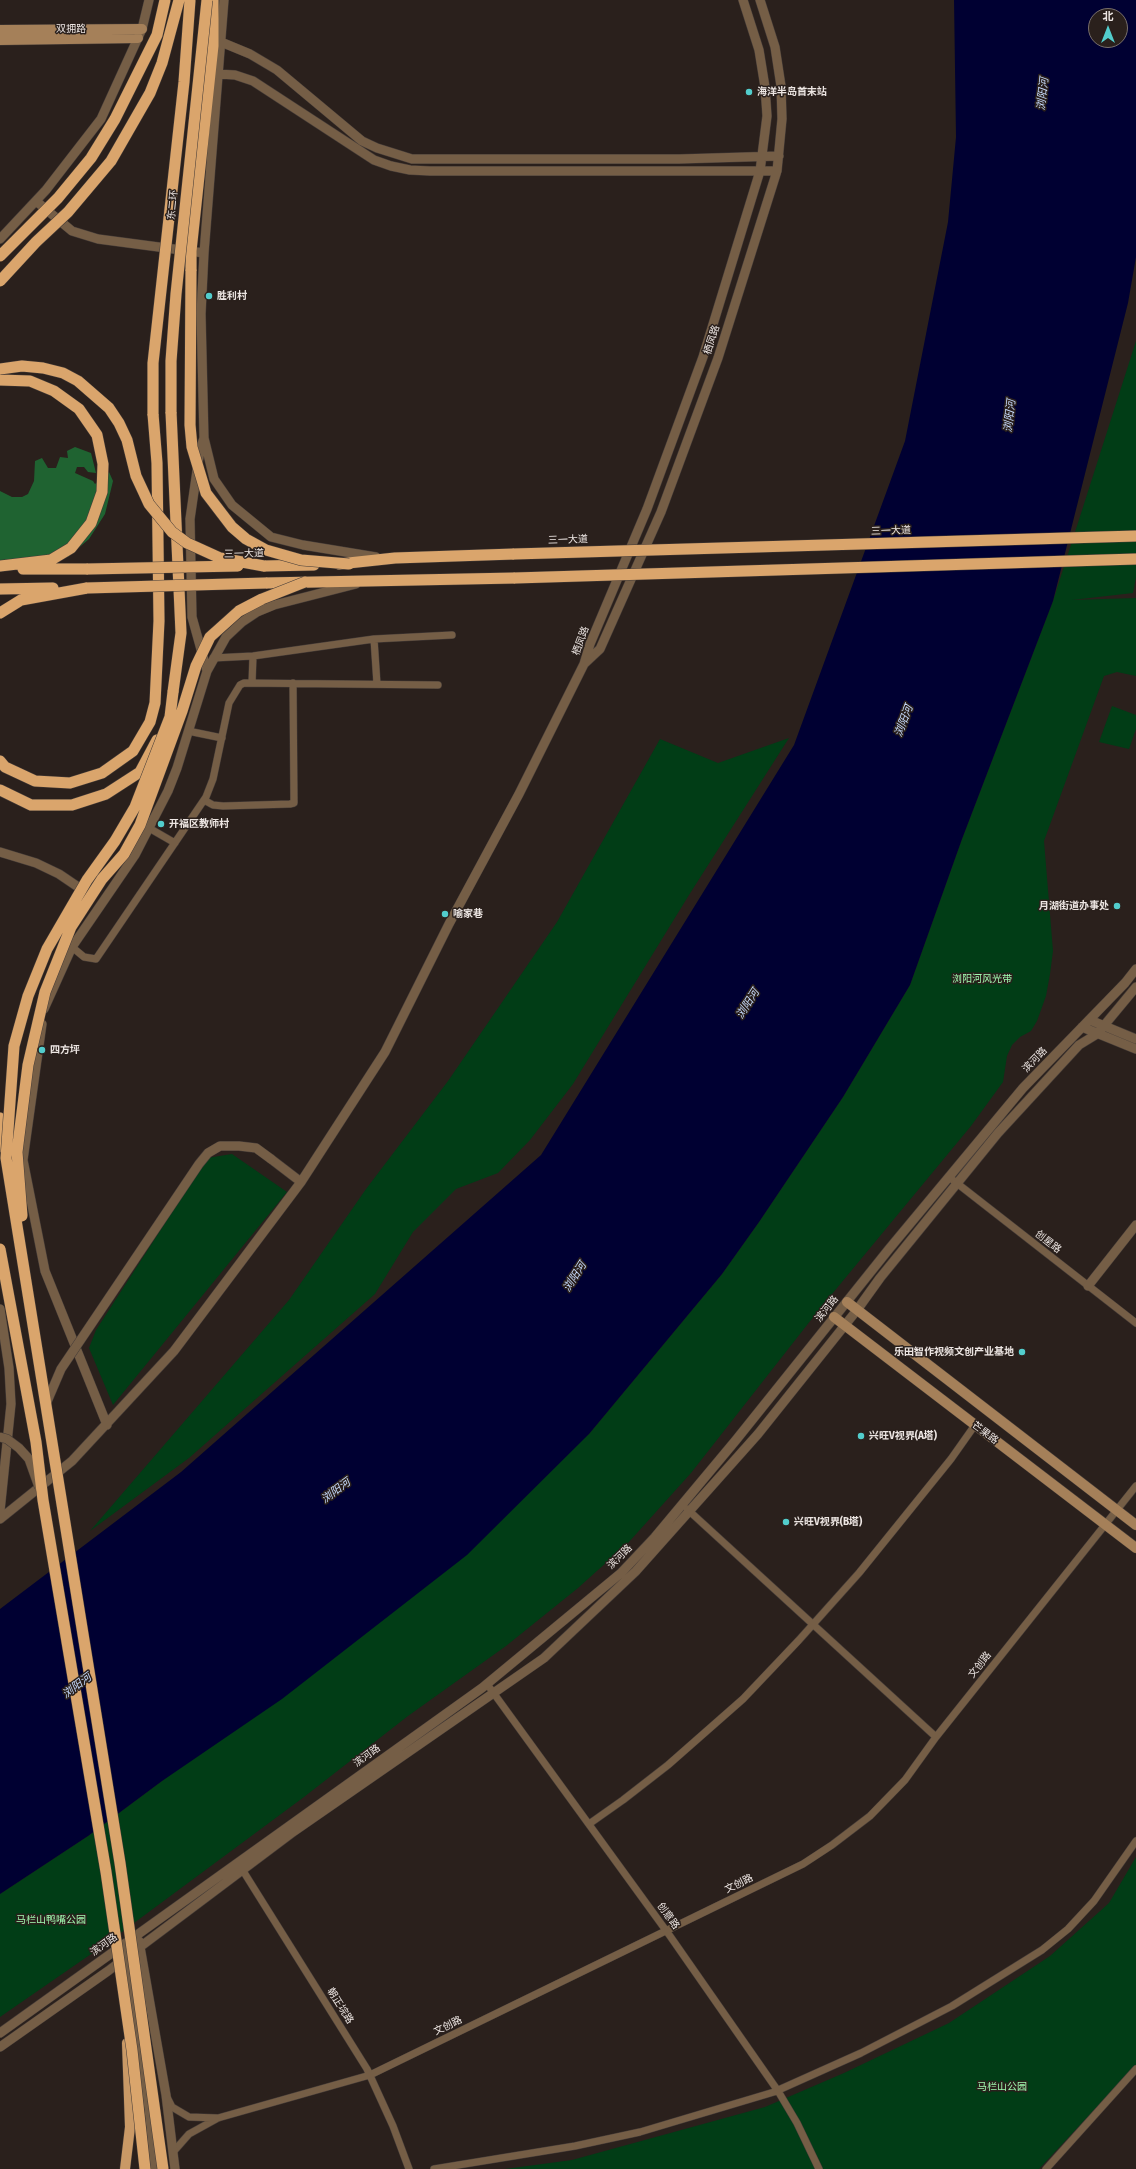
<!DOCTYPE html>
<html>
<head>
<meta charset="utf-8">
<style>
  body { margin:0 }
  #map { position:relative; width:1136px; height:2169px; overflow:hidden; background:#2a201c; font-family:"Fira Sans","Noto Sans SC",sans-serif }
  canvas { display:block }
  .north { position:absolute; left:1088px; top:8px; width:40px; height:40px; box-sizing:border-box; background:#2a201c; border:1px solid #786f6c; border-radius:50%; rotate:0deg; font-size:11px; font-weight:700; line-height:16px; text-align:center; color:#ede6e3 }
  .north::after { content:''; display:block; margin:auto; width:14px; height:18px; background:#52cdcc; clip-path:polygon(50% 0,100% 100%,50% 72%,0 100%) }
</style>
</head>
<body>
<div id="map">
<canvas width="1136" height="2169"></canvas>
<div class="north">北</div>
</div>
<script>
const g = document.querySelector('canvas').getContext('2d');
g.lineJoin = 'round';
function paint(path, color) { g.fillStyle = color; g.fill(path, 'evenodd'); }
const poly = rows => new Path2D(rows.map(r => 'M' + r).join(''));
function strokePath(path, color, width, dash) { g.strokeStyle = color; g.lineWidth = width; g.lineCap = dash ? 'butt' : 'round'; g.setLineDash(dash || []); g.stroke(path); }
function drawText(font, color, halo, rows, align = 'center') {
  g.font = font + ' "Fira Sans","Noto Sans SC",sans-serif'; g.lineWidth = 3; g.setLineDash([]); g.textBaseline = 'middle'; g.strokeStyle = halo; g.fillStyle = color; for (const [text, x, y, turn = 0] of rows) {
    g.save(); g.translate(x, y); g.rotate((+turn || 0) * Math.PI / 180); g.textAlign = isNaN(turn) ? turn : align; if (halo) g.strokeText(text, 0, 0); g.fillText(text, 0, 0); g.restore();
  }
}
paint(poly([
  [1136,341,1136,577,1133,593,1072,600,1136,598,1136,676,1117,672,1104,676,1044,841,1053,951,1050,974,1046,996,1037,1021,1031,1031,1020,1037,1012,1045,1007,1056,1003,1082,971,1126,818,1311,691,1473,628,1543,578,1588,506,1646,408,1716,304,1797,107,1943,0,2017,0,1894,88,1836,162,1781,589,1434,722,1274,759,1222,843,1097,910,985,962,839,1053,601],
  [1112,706,1136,715,1136,729,1129,749,1099,742],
  [789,738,689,895,573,1084,530,1140,498,1173,456,1189,413,1232,375,1294,189,1458,90,1531,289,1300,366,1189,448,1081,557,922,660,739,718,763],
  [232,1154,287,1192,113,1405,89,1348,96,1330,207,1158],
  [1136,1857,1136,2065,1039,2169,505,2169,572,2160,765,2107,844,2073,949,2023,1050,1956,1109,1903]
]), '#013d16');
paint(poly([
  [75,447,91,453,96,473,88,472,84,467,77,467,75,473,93,481,95,484,109,472,113,481,105,514,89,539,68,557,0,560,0,491,12,497,22,497,28,494,34,481,35,461,42,458,48,468,56,468,60,457,68,458,67,451]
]), '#1f6331');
paint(poly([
  [954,0,1136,0,1136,257,1128,303,1053,601,962,839,910,985,843,1097,759,1222,722,1274,589,1434,467,1555,282,1699,162,1781,88,1836,0,1894,0,1609,181,1472,541,1155,794,745,905,441,948,222,956,137],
  [1096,16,1120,16,1120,40,1096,40]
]), '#000032');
const minor = poly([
  [374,639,377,684],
  [213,658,253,656,374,639,452,635],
  [252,683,253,656],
  [188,731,222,738],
  [204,800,213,805,223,806,290,804,294,803,293,683],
  [149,828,175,843],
  [72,947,84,957,96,959,206,797,213,779,229,703,240,685,244,683,438,685],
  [949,1177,1136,1323],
  [687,1509,936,1737],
  [487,1684,670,1936,778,2091,797,2123,819,2169],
  [589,1824,623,1800,668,1765,743,1699,799,1640,859,1573,951,1459,975,1425],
  [240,1866,367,2069,393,2126,409,2169],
  [168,2099,172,2107,189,2117,218,2118],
  [174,2151,189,2134,218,2118,370,2075,803,1864,832,1845,870,1816,905,1780,936,1737,1136,1486],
  [434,2169,575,2146,640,2132,774,2092,861,2053,952,2006,1042,1950,1068,1929,1094,1901,1136,1841],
  [1046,2169,1136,2069]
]);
const tertiary = poly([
  [224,0,204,253,201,314,204,438,214,479,232,505,271,537,303,545,376,557],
  [221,42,250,54,277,70,362,141,377,148,412,159,679,159,779,156],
  [218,74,235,75,253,81,374,160,391,166,410,170,430,171,777,171],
  [36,201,72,231,98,239,204,253],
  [0,239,46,190,101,119,142,29,149,0],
  [204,438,200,450,190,519,192,617,207,671],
  [585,663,600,649,661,512,718,358,777,171,782,119,781,86,775,47,760,0],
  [0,852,36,863,59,874,87,893],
  [44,1009,72,947,135,855,168,791,177,768,207,671,226,637,242,622,257,612,274,605,356,584],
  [1090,1020,1136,1039],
  [42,1024,23,1160,45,1271,107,1425],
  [1082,1027,1136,1049],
  [271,1159,301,1182],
  [1088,1286,1136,1225],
  [0,1309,9,1368,11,1404,0,1511],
  [0,1519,72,1461,174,1351,301,1182,385,1052,449,924,519,794,584,664,590,644,647,509,703,357,760,171,767,116,765,87,759,50,743,0],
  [139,1941,166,2095,175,2169],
  [125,1953,149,2109,155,2169],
  [0,2033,482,1688,621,1573,655,1537,736,1440,889,1249,1023,1088,1125,983,1136,969],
  [0,2047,108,1971,293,1832,544,1658,636,1571,758,1434,857,1310,880,1278,998,1133,1079,1045,1097,1034,1136,987]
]);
const secondary = poly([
  [0,30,142,29],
  [0,40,138,38],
  [847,1302,1136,1525],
  [834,1317,1136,1548]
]);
const primary = poly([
  [125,2169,130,2127,127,2043]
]);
const trunk = poly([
  [191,271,191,251,213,46,213,0],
  [0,380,30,381,54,391,79,409,97,435,103,464,102,492,91,523,71,548,51,560,0,566],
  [171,412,181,633,173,692],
  [339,564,395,558,514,554],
  [264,566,314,565],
  [23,569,88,569],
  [266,583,515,578],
  [0,589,53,588],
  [0,613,21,600,87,588],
  [0,761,5,767,35,781,70,783,102,773,133,751,150,722,155,703,159,621,157,463,153,414],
  [0,790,31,805,72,805,106,794,140,772,157,740],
  [0,1118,4,1148]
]);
strokePath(minor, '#453c38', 8);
strokePath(tertiary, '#453c38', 10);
strokePath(secondary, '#453c38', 11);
strokePath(primary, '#453c38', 11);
strokePath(trunk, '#453c38', 12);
strokePath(minor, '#755e46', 7);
strokePath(tertiary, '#755e46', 9);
strokePath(secondary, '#a58059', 10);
strokePath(primary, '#c99966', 10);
strokePath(trunk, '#daa56c', 11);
const tertiaryBridge = poly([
  [46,1404,61,1369,199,1164,208,1153,220,1146,239,1146,256,1148,271,1159],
  [0,1437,7,1439,19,1448,29,1459,39,1487]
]);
const trunkBridge = poly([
  [0,256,58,198,91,158,115,119,157,35,165,0],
  [191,271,190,425,192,447,206,493,232,527,246,539,266,550,301,560,349,564],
  [0,281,36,242,68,212,111,161,150,93,162,63,179,0],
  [0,369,22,366,43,368,63,373,78,381,109,408,119,423,127,440,136,476,143,491,149,504,172,532,187,543,220,558,264,566],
  [171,412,171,361,176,294,207,0],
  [153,414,153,363,184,82,190,0],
  [514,554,1136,536],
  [88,569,238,566],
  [515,578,1136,559],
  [87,588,266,583],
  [22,1216,17,1152,28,1065,45,992,71,927,102,879,124,854,140,825,182,711,196,666,210,637,239,611,262,599,305,582],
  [0,1249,36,1442,43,1500,106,1872,132,2050,145,2169],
  [163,2169,120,1863,6,1158,14,1046,28,996,47,949,87,880,115,841,135,807,170,717,173,692]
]);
strokePath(tertiaryBridge, '#453c38', 10, []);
strokePath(trunkBridge, '#453c38', 12, []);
strokePath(tertiaryBridge, '#755e46', 9);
strokePath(trunkBridge, '#daa56c', 11);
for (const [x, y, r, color] of [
  [749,92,4,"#52cdcc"],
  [209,296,4,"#52cdcc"],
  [161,824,4,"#52cdcc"],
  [1117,906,4,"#52cdcc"],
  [445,914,4,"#52cdcc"],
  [42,1050,4,"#52cdcc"],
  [1022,1352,4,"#52cdcc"],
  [861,1436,4,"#52cdcc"],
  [786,1522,4,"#52cdcc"]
]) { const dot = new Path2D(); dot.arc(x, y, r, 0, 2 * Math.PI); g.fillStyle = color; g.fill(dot); strokePath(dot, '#2a201c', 1.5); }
drawText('10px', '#ede6e3', '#2a201c', [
  ["双拥路",71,29],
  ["东二环",173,205,-84],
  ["栖凤路",712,340,-72],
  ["三一大道",891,531,-2],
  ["三一大道",568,540,-2],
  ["三一大道",244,554,-1],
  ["栖凤路",581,641,-70],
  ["滨河路",1035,1060,-46],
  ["创星路",1048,1242,38],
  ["滨河路",827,1309,-51],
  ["芒果路",985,1433,37],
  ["滨河路",620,1557,-45],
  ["文创路",980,1665,-52],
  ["滨河路",367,1756,-36],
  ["文创路",739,1884,-26],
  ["创意路",668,1916,54],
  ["滨河路",104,1945,-36],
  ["朝正垸路",340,2006,58],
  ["文创路",448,2026,-26]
]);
drawText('bold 10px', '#ede6e3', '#2a201c', [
  ["海洋半岛首末站",757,92],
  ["胜利村",217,296],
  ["开福区教师村",169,824],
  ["月湖街道办事处",1109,906,"right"],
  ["喻家巷",453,914],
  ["四方坪",50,1050],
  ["乐田智作视频文创产业基地",1014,1352,"right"],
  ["兴旺V视界(A塔)",869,1436],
  ["兴旺V视界(B塔)",794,1522]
], 'left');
drawText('10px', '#a0fbb0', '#2a201c', [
  ["浏阳河风光带",982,979],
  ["马栏山鸭嘴公园",51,1920],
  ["马栏山公园",1002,2087]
]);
drawText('italic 11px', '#c6dafd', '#2a201c', [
  ["浏阳河",1043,94,-84],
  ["浏阳河",1010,416,-84],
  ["浏阳河",904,721,-69],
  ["浏阳河",748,1004,-58],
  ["浏阳河",575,1277,-58],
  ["浏阳河",336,1491,-37],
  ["浏阳河",77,1686,-37]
]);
</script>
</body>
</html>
